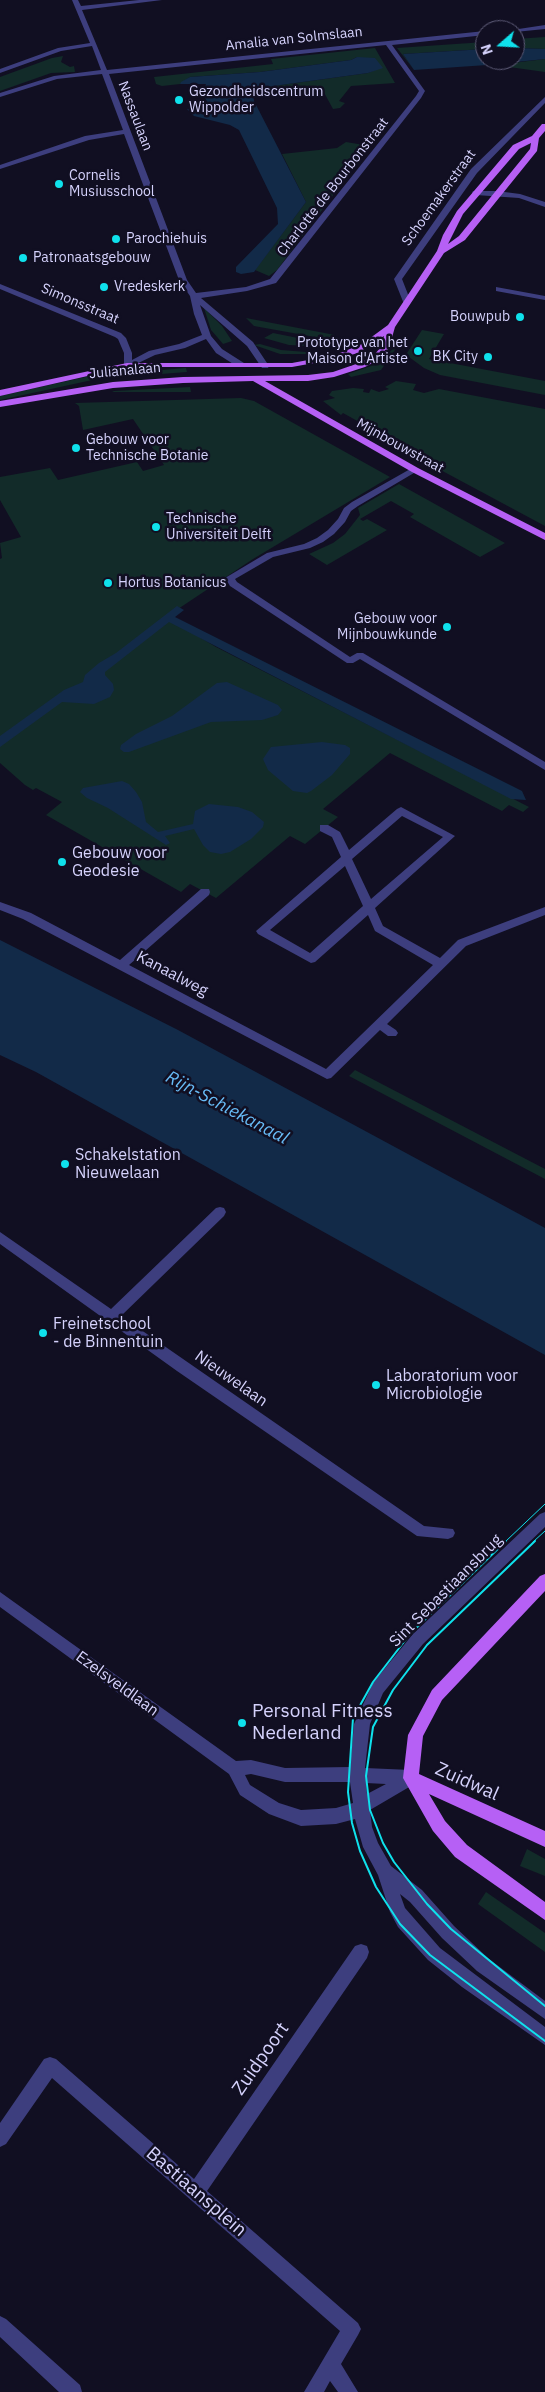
<!DOCTYPE html>
<html>
<head>
<meta charset="utf-8">
<style>
  body { margin:0 }
  #map { position:relative; width:545px; height:2392px; overflow:hidden; background:#110f22; font-family:"IBM Plex Sans",sans-serif }
  canvas { display:block }
  .north { position:absolute; left:475px; top:20px; width:50px; height:50px; box-sizing:border-box; background:#110f22; border:1px solid #5f5d79; border-radius:50%; rotate:251deg; font-size:14px; font-weight:700; line-height:20px; text-align:center; color:#d5d2fc }
  .north::after { content:''; display:block; margin:auto; width:18px; height:22px; background:#0fe1ec; clip-path:polygon(50% 0,100% 100%,50% 72%,0 100%) }
</style>
</head>
<body>
<div id="map">
<canvas width="545" height="2392"></canvas>
<div class="north">N</div>
</div>
<script>
const g = document.querySelector('canvas').getContext('2d');
g.lineJoin = 'round';
function paint(path, color) { g.fillStyle = color; g.fill(path, 'evenodd'); }
const poly = rows => new Path2D(rows.map(r => 'M' + r).join(''));
function strokePath(path, color, width, dash) { g.strokeStyle = color; g.lineWidth = width; g.lineCap = dash ? 'butt' : 'round'; g.setLineDash(dash || []); g.stroke(path); }
function drawText(font, color, halo, rows, align = 'center') {
  g.font = font + ' "IBM Plex Sans",sans-serif'; g.lineWidth = 5; g.setLineDash([]); g.textBaseline = 'middle'; g.strokeStyle = halo; g.fillStyle = color; for (const [text, x, y, turn = 0] of rows) {
    g.save(); g.translate(x, y); g.rotate((+turn || 0) * Math.PI / 180); g.textAlign = isNaN(turn) ? turn : align; if (halo) g.strokeText(text, 0, 0); g.fillText(text, 0, 0); g.restore();
  }
}
paint(poly([
  [545,37,545,49,515,48,515,39],
  [485,42,485,49,403,54,414,70,397,48],
  [375,48,395,83,351,86,339,101,345,103,340,108,333,109,321,87,253,92,259,88,368,73,375,70,357,57,351,60,260,72,190,77,180,84,162,86,156,84,154,77,273,64,271,59],
  [63,56,61,62,70,67,74,66,75,72,51,73,0,91,0,77,52,58],
  [545,59,545,72,509,67,504,64],
  [346,142,370,146,277,270,269,276,255,270,306,202,282,154,337,148],
  [204,308,222,326,232,341,223,344,218,338,211,330],
  [246,318,335,335,326,339,254,326],
  [422,330,444,334,429,359,545,381,545,395,440,375,424,368,409,357,407,353],
  [273,333,303,339,310,346,289,345,264,338],
  [260,344,281,350,306,352,309,354,280,354,254,345],
  [395,347,397,347,381,370,351,377,348,374,377,364],
  [186,368,187,372,97,379,0,400,0,396,90,376],
  [396,381,416,384,413,390,424,393,439,389,545,409,545,526,394,445,397,443,343,413,341,415,323,401,335,398,329,395,332,391,353,388,364,389,363,392,369,393,371,389,379,392,389,389,385,387],
  [190,387,191,392,112,392,114,391],
  [241,398,254,401,390,477,253,559,166,617,216,647,529,807,523,812,509,805,502,811,390,753,323,809,338,817,305,844,290,836,216,898,190,884,181,892,46,815,62,802,36,788,33,790,25,785,0,763,0,559,2,558,0,543,21,537,0,500,0,477,50,468,58,480,137,462,143,471,164,465,133,419,83,430,79,406,75,403],
  [399,484,505,543,480,557,410,517,414,514,391,501,360,519,363,521,367,519,387,530,327,565,309,554,333,543,345,534,360,515,358,508],
  [355,1070,545,1169,545,1179,349,1076],
  [527,1849,545,1859,545,1876,520,1866],
  [486,1892,545,1933,545,1952,478,1904]
]), '#122b29');
paint(poly([
  [515,48,545,49,545,59,487,65,414,70,403,54,485,49,485,60,515,60],
  [357,57,375,58,383,68,368,73,259,88,253,92,254,101,306,202,254,272,241,274,236,272,236,267,278,224,277,208,239,130,230,125,194,116,187,109,209,106,203,93,206,84,180,84,181,82,190,77,260,72,351,60],
  [177,606,184,610,175,617,522,791,526,800,511,799,169,622,105,672,105,675,113,684,114,690,110,697,94,704,62,702,0,747,0,736,64,690,83,682,85,675,99,663,116,653],
  [227,682,278,705,282,710,278,715,262,720,211,722,129,752,124,752,120,749,121,745,136,734,172,716,217,683],
  [322,742,345,745,350,748,350,754,332,775,311,791,307,793,293,791,268,770,263,759,271,747],
  [122,781,129,784,136,792,142,802,146,822,158,832,193,824,195,811,209,804,238,807,252,812,264,822,263,827,251,839,230,852,221,854,210,852,203,845,194,829,165,836,170,843,166,845,108,808,87,798,80,792,83,788],
  [0,940,178,1030,545,1228,545,1355,36,1072,0,1055]
]), '#122a48');
paint(poly([
  [72,0,78,0,81,6,139,0,162,0,82,10,107,70,485,31,485,35,392,45,425,91,421,98,276,283,247,291,201,298,253,342,269,366,268,368,262,368,247,346,200,305,211,336,222,349,244,363,244,367,238,367,216,353,206,339,185,348,155,355,130,367,124,367,124,353,118,339,115,337,0,289,0,284,121,333,126,338,132,353,132,360,149,351,179,344,202,335,194,314,190,296,179,280,124,134,89,140,0,169,0,165,85,136,123,130,102,74,57,79,0,97,0,93,54,76,101,70,92,46,61,51,0,73,0,69,58,48,90,43,72,0],
  [386,45,419,91,416,96,270,279,246,287,196,293,187,280,109,74,386,45],
  [545,25,545,29,515,32,515,30,512,30,545,25],
  [545,97,545,103,477,173,402,279,411,302,404,304,394,279,471,169,545,97],
  [473,191,497,191,520,194,545,202,545,207,519,198,476,195,472,193,473,191],
  [496,287,545,296,545,300,496,291,496,287],
  [412,468,419,470,358,506,351,511,345,522,334,534,323,542,310,548,273,557,235,579,237,582,350,657,357,653,363,653,545,762,545,770,360,659,353,663,347,663,230,586,225,578,267,553,304,544,317,538,328,530,338,519,344,508,352,502,412,468],
  [401,807,455,836,375,908,383,926,440,958,458,940,545,907,545,915,466,946,387,1024,396,1030,398,1033,396,1036,388,1036,380,1030,331,1078,327,1079,23,919,0,910,0,902,31,913,120,960,201,889,209,889,210,892,209,895,129,965,326,1069,433,965,375,931,368,915,315,962,311,963,258,934,256,931,341,857,332,837,320,831,320,825,328,825,340,832,349,850,397,809,401,807],
  [402,816,443,837,371,899,352,859,402,816],
  [345,866,363,906,310,953,270,930,345,866],
  [220,1207,224,1208,226,1212,224,1216,121,1316,424,1526,453,1529,455,1533,453,1537,448,1539,417,1536,177,1371,0,1244,0,1232,111,1309,216,1208,220,1207],
  [545,1512,545,1527,423,1644,383,1693,370,1724,365,1768,411,1770,416,1773,419,1778,416,1783,370,1810,372,1827,378,1843,391,1866,422,1890,454,1926,489,1959,545,2001,545,2019,477,1971,442,1938,410,1902,400,1894,405,1908,440,1948,545,2027,545,2045,462,1987,428,1960,398,1927,390,1912,378,1875,363,1847,355,1819,336,1824,301,1826,269,1814,240,1795,229,1774,0,1607,0,1592,236,1761,251,1760,285,1768,350,1767,354,1724,373,1683,413,1634,540,1514,545,1512],
  [251,1774,285,1782,350,1782,353,1803,336,1808,301,1810,279,1803,250,1785,245,1775,251,1774],
  [366,1783,386,1784,367,1794,366,1783],
  [361,1944,367,1946,369,1952,367,1958,207,2191,358,2323,361,2329,358,2335,341,2364,358,2392,338,2392,330,2381,324,2392,304,2392,340,2331,52,2078,6,2144,0,2147,0,2123,44,2059,50,2057,56,2059,194,2179,355,1946,361,1944],
  [0,2316,6,2319,80,2385,82,2392,59,2392,0,2337,0,2316]
]), '#3d3e7e');
paint(poly([
  [542,124,545,124,545,131,539,138,537,151,465,240,444,253,395,327,389,348,380,359,365,367,334,377,308,381,265,381,418,468,545,533,545,540,412,472,253,381,183,383,113,388,0,407,0,401,113,382,183,377,308,375,333,372,359,363,374,355,381,347,384,336,358,353,336,359,292,367,127,367,0,396,0,390,127,363,292,363,335,355,362,344,388,325,437,251,443,235,457,211,513,145,532,136,542,124],
  [531,143,530,149,459,236,448,244,463,214,519,149,531,143],
  [545,1574,545,1591,442,1700,423,1736,419,1774,545,1831,545,1847,429,1794,445,1821,467,1845,545,1902,545,1920,455,1857,433,1831,403,1778,408,1735,432,1690,540,1576,545,1574]
]), '#b660f5');
strokePath(poly([
  [505,1542,545,1504],
  [533,1542,545,1531]
]), '#0fe1ec', 1);
strokePath(poly([
  [506,1541,410,1634,373,1682,353,1718,348,1792,352,1823,360,1851,376,1887,400,1924,430,1955,545,2041],
  [535,1541,427,1645,393,1690,373,1727,366,1776,370,1810,383,1843,394,1862,427,1904,451,1929,545,2006]
]), '#0fe1ec', 2);
for (const [x, y, r, color] of [
  [179,100,5,"#0fe1ec"],
  [59,184,5,"#0fe1ec"],
  [116,239,5,"#0fe1ec"],
  [23,258,5,"#0fe1ec"],
  [104,287,5,"#0fe1ec"],
  [520,317,5,"#0fe1ec"],
  [418,351,5,"#0fe1ec"],
  [488,357,5,"#0fe1ec"],
  [76,448,5,"#0fe1ec"],
  [156,527,5,"#0fe1ec"],
  [108,583,5,"#0fe1ec"],
  [447,627,5,"#0fe1ec"],
  [62,862,5,"#0fe1ec"],
  [65,1164,5,"#0fe1ec"],
  [43,1333,5,"#0fe1ec"],
  [376,1385,5,"#0fe1ec"],
  [242,1723,5,"#0fe1ec"]
]) { const dot = new Path2D(); dot.arc(x, y, r, 0, 2 * Math.PI); g.fillStyle = color; g.fill(dot); strokePath(dot, '#110f22', 2); }
drawText('14px', '#d5d2fc', '#110f22', [
  ["Amalia van Solmslaan",294,39,-6],
  ["Nassaulaan",135,116,69],
  ["Charlotte de Bourbonstraat",333,187,-52],
  ["Schoemakerstraat",439,198,-54],
  ["Simonsstraat",80,304,23],
  ["Julianalaan",125,371,-5],
  ["Mijnbouwstraat",400,446,29]
]);
drawText('14px', '#d5d2fc', '#110f22', [
  ["Gezondheidscentrum",189,92],
  ["Wippolder",189,108],
  ["Cornelis",69,176],
  ["Musiusschool",69,192],
  ["Parochiehuis",126,239],
  ["Patronaatsgebouw",33,258],
  ["Vredeskerk",114,287],
  ["Bouwpub",510,317,"right"],
  ["Prototype van het",408,343,"right"],
  ["Maison d'Artiste",408,359,"right"],
  ["BK City",478,357,"right"],
  ["Gebouw voor",86,440],
  ["Technische Botanie",86,456],
  ["Technische",166,519],
  ["Universiteit Delft",166,535],
  ["Hortus Botanicus",118,583],
  ["Gebouw voor",437,619,"right"],
  ["Mijnbouwkunde",437,635,"right"]
], 'left');
drawText('16px', '#d5d2fc', '#110f22', [
  ["Gebouw voor",72,853],
  ["Geodesie",72,871],
  ["Schakelstation",75,1155],
  ["Nieuwelaan",75,1173],
  ["Freinetschool",53,1324],
  ["- de Binnentuin",53,1342],
  ["Laboratorium voor",386,1376],
  ["Microbiologie",386,1394]
], 'left');
drawText('16px', '#d5d2fc', '#110f22', [
  ["Kanaalweg",172,974,28],
  ["Nieuwelaan",231,1379,35],
  ["Sint Sebastiaansbrug",446,1591,-45],
  ["Ezelsveldlaan",117,1684,36]
]);
drawText('italic 18px', '#67bbf6', '#110f22', [
  ["Rijn-Schiekanaal",227,1108,28]
]);
drawText('19px', '#d5d2fc', '#110f22', [
  ["Personal Fitness",252,1712],
  ["Nederland",252,1734]
], 'left');
drawText('19px', '#d5d2fc', '#110f22', [
  ["Zuidwal",467,1782,24],
  ["Zuidpoort",261,2059,-55],
  ["Bastiaansplein",196,2192,41]
]);
</script>
</body>
</html>
